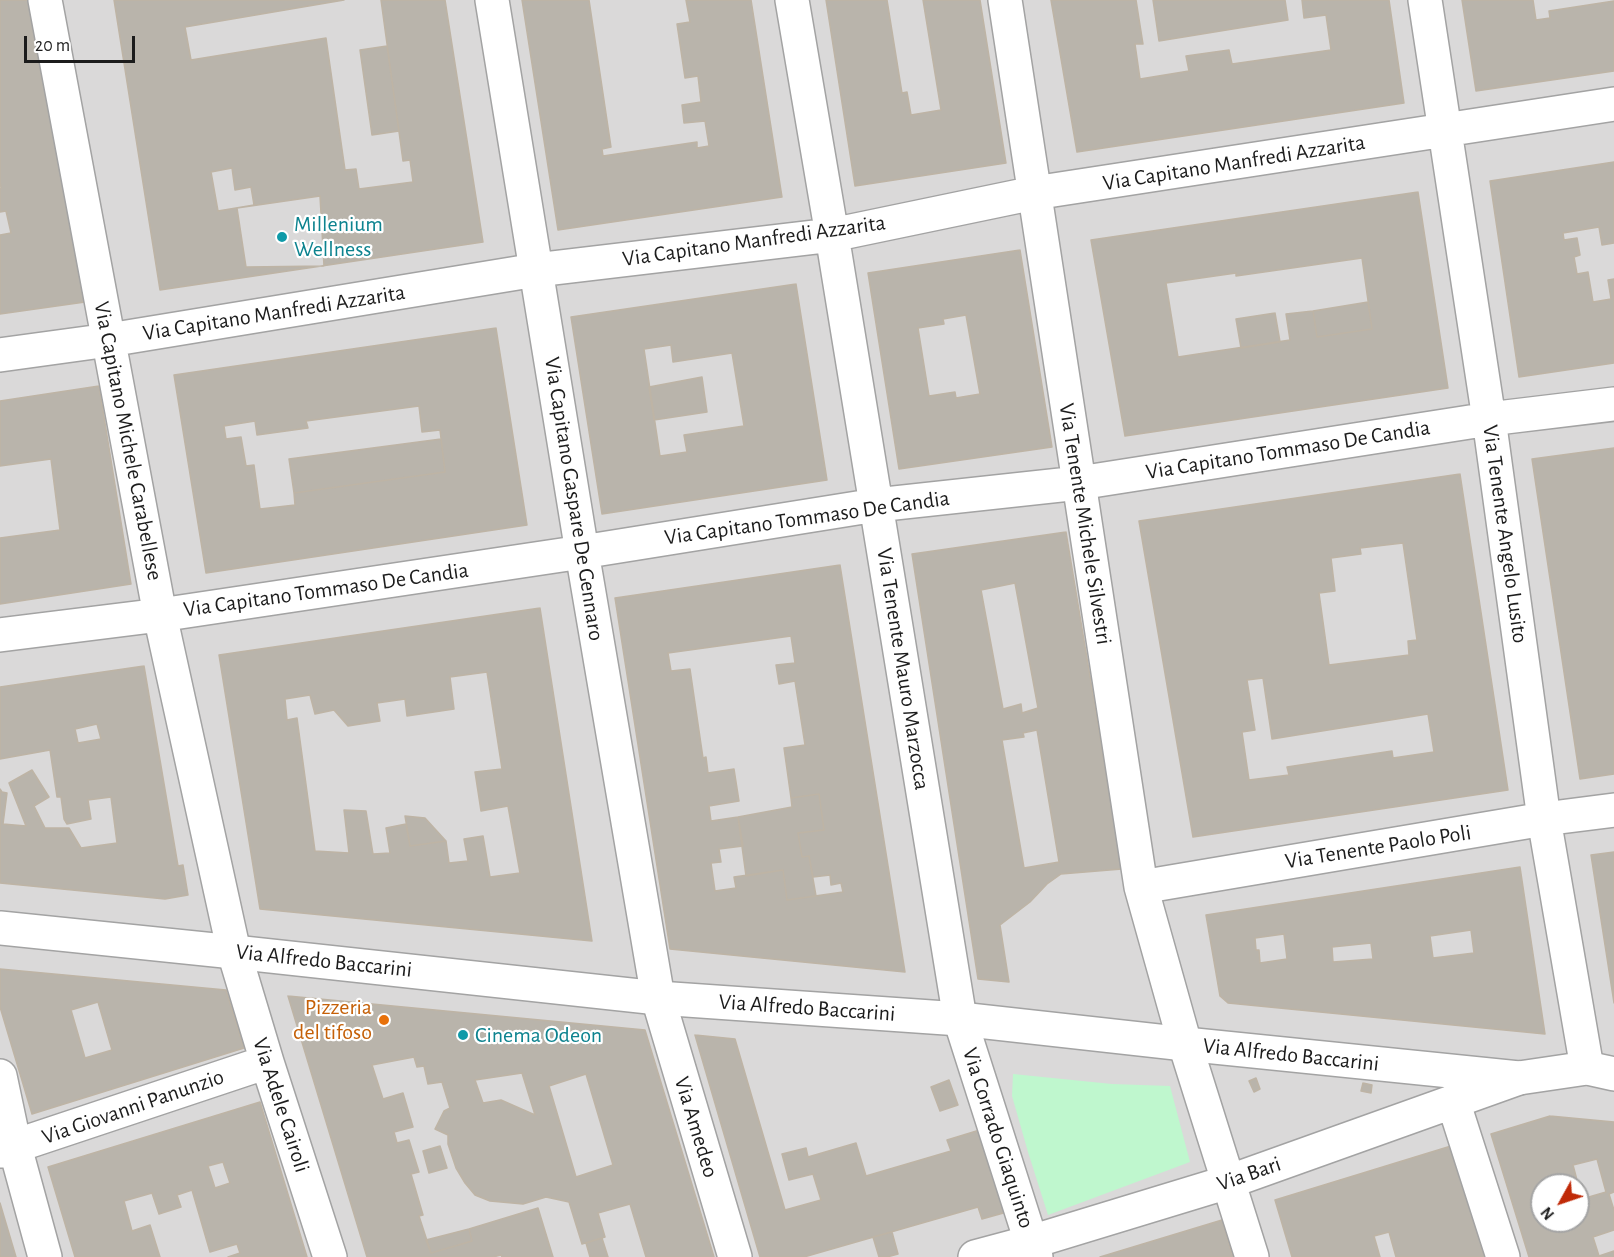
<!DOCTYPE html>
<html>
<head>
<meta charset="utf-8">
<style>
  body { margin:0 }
  #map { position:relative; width:1614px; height:1257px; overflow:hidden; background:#edebe2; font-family:"Alegreya Sans",sans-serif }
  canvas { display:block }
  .north { position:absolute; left:1530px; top:1173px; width:60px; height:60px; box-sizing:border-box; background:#fff; border:2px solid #a4a4a4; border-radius:50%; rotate:230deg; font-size:16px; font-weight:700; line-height:24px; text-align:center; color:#1c1c1c }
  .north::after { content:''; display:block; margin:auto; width:21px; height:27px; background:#c02a08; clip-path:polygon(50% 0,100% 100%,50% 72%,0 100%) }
  .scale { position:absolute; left:24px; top:36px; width:111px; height:27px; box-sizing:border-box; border:3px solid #1c1c1c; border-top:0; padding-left:8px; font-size:18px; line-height:21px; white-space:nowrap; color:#1c1c1c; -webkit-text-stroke:4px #fff; paint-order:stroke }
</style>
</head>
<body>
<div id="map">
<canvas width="1614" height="1257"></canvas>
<div class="north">N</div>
<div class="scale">20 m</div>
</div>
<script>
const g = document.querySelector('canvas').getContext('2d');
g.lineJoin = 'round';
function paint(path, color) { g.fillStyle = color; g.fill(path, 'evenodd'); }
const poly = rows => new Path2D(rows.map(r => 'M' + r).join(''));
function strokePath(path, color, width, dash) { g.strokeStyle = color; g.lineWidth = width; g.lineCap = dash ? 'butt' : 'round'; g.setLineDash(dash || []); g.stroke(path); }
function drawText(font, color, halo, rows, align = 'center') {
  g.font = font + ' "Alegreya Sans",sans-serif'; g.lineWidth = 4.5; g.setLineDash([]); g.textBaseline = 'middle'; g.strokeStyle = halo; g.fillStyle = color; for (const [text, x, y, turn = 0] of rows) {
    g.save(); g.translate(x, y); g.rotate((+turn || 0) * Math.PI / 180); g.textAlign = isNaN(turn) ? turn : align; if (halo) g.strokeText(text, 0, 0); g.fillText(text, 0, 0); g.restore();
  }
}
paint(poly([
  [0,0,1614,0,1614,1257,0,1257],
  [1542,1185,1578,1185,1578,1221,1542,1221]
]), '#dad9d9');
paint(poly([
  [1013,1074,1112,1084,1170,1086,1190,1162,1048,1215,1028,1152,1012,1096]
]), '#bff7ce');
const building = poly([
  [0,0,37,0,85,302,0,314,0,235,11,233,6,211,0,212,0,189,1,188,0,181,0,0],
  [114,0,344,0,185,27,191,60,326,38,345,170,356,169,359,189,413,182,410,160,403,161,381,0,445,0,483,242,160,290,114,0],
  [232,168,235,190,251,187,254,205,218,211,211,172,232,168],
  [522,0,589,0,611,147,602,149,603,156,697,142,697,148,709,146,705,121,684,123,682,105,701,102,698,76,685,78,677,24,690,22,686,0,751,0,782,197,558,230,522,0],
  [826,0,887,0,902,93,907,92,911,115,941,110,923,0,980,0,1006,163,855,186,826,0],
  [1051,0,1136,0,1143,44,1135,44,1140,79,1189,71,1186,56,1229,50,1232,64,1331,50,1326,15,1304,18,1302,0,1389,0,1404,103,1077,152,1051,0],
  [1153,0,1285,0,1288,20,1159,41,1153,0],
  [1462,0,1533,0,1536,20,1550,18,1549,11,1614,1,1614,71,1476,91,1462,0],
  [387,46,399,131,372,135,360,50,387,46],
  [1614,162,1614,243,1602,245,1599,227,1563,233,1564,240,1577,238,1580,255,1574,257,1577,274,1588,272,1593,302,1611,299,1608,280,1614,279,1614,363,1519,377,1490,181,1614,162],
  [1418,192,1448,388,1125,436,1091,240,1418,192],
  [1362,258,1372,329,1317,337,1313,311,1286,314,1290,340,1178,357,1166,283,1236,273,1236,276,1362,258],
  [320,196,324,266,246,267,237,208,320,196],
  [1020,250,1052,447,899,469,868,273,1020,250],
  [966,315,980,394,956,398,955,392,929,396,918,328,944,324,943,319,966,315],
  [796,284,827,480,602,514,571,317,796,284],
  [671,345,673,362,732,353,744,426,684,435,687,452,660,456,644,349,671,345],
  [1368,302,1372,329,1317,337,1313,311,1368,302],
  [1275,313,1280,342,1241,348,1236,319,1275,313],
  [496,328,527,525,206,573,174,375,496,328],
  [419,406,422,432,440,430,445,472,294,493,295,505,260,509,254,465,246,466,241,437,226,439,224,426,255,421,257,435,308,428,306,421,419,406],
  [702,377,707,412,654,420,649,387,702,377],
  [99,386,131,584,0,604,0,538,60,530,51,459,0,466,0,401,99,386],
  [441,439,445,472,294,493,289,459,441,439],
  [1614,448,1614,774,1580,779,1532,459,1614,448],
  [1460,474,1508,790,1193,837,1139,521,1460,474],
  [1403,543,1417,640,1408,641,1409,655,1329,665,1319,593,1335,591,1331,558,1361,554,1360,548,1403,543],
  [1263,678,1272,739,1428,714,1434,752,1393,758,1392,751,1287,767,1289,775,1249,780,1242,732,1255,730,1247,680,1263,678],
  [1066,532,1122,869,1061,874,1047,884,1030,902,1000,925,1009,982,978,979,912,554,1066,532],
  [1015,583,1038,708,1022,713,1021,704,1003,709,981,590,1015,583],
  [1037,730,1059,862,1024,868,1002,740,1024,737,1023,733,1037,730],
  [840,565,905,972,670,949,615,598,840,565],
  [791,636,795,663,776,665,779,684,795,681,805,745,784,748,791,798,819,794,824,830,798,833,802,857,809,856,813,877,830,875,831,885,841,883,843,892,787,900,783,870,734,877,736,888,715,891,711,863,721,862,719,849,743,846,738,817,711,821,709,806,739,801,734,769,708,773,706,757,703,758,690,669,671,671,668,653,791,636],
  [540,608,592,941,260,909,219,655,540,608],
  [487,672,502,769,475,772,481,811,508,806,520,873,490,877,483,836,464,839,468,861,449,863,446,841,410,846,406,824,386,828,390,853,373,854,366,811,344,810,349,853,315,851,297,718,287,720,285,699,310,695,315,714,334,710,348,726,380,721,377,703,405,699,407,716,454,709,450,677,487,672],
  [144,666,178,866,183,865,188,895,165,899,0,883,0,789,2,792,7,793,3,824,26,826,9,783,32,770,49,797,34,806,45,828,69,828,81,848,117,843,111,797,88,800,91,819,67,824,64,819,61,797,57,797,50,750,0,759,0,687,144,666],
  [97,724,101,739,78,743,75,729,97,724],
  [819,794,824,830,798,833,802,857,809,856,816,896,787,900,783,870,746,876,738,817,792,807,791,798,819,794],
  [405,816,425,818,446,841,410,846,405,816],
  [1614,852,1614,1003,1591,855,1614,852],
  [1520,867,1545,1034,1228,1003,1220,996,1206,915,1520,867],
  [1471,930,1474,953,1433,958,1430,936,1471,930],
  [1284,934,1287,959,1260,963,1259,950,1256,950,1255,938,1284,934],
  [1371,943,1373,959,1333,962,1332,947,1371,943],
  [0,969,226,990,244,1048,32,1114,0,1007,0,969],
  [98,1002,112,1050,85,1058,71,1010,98,1002],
  [288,996,645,1030,714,1257,646,1257,630,1204,598,1213,605,1237,582,1244,569,1202,546,1197,523,1204,490,1201,475,1195,465,1183,456,1168,448,1144,448,1135,435,1129,444,1111,450,1108,442,1082,428,1084,424,1066,417,1067,414,1057,372,1065,383,1099,403,1093,413,1127,394,1132,397,1143,409,1140,419,1172,411,1174,423,1215,419,1216,431,1253,472,1241,469,1229,538,1208,553,1257,502,1257,501,1255,493,1257,367,1257,288,996],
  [522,1073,535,1115,501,1100,483,1103,475,1080,522,1073],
  [586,1074,613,1165,576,1177,549,1086,586,1074],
  [695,1035,735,1039,785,1210,821,1200,813,1174,789,1180,782,1154,806,1148,808,1157,856,1143,866,1176,951,1151,947,1140,983,1129,1007,1212,982,1219,978,1207,804,1257,760,1257,695,1035],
  [1256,1078,1260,1089,1254,1092,1249,1081,1256,1078],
  [949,1080,958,1105,940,1111,931,1087,949,1080],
  [1363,1083,1372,1085,1371,1093,1361,1091,1363,1083],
  [260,1102,307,1257,228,1257,240,1253,237,1244,210,1252,192,1190,177,1195,181,1207,159,1214,152,1193,124,1201,132,1231,150,1225,160,1257,75,1257,48,1167,260,1102],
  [223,1162,230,1183,215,1188,208,1166,223,1162],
  [1550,1116,1614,1122,1614,1192,1609,1194,1614,1210,1614,1230,1593,1237,1599,1256,1614,1251,1614,1257,1529,1257,1491,1134,1550,1116],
  [1597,1159,1606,1192,1582,1199,1573,1165,1597,1159],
  [1542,1185,1578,1185,1578,1221,1542,1221,1542,1185],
  [440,1146,447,1168,429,1173,423,1151,440,1146],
  [1451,1146,1485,1257,1396,1257,1389,1232,1374,1236,1380,1257,1292,1257,1275,1200,1451,1146],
  [0,1203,16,1257,0,1257,0,1203],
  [1222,1220,1233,1257,1100,1257,1222,1220],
  [469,1229,472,1241,431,1253,426,1240,469,1229],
  [892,1232,898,1254,887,1257,879,1257,873,1237,892,1232],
  [602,1238,608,1257,590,1257,586,1243,602,1238]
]);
paint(building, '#b9b4ab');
strokePath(building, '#beb4a5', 1.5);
const minor = poly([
  [45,0,160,615,234,952,267,1062,330,1257],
  [492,0,582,552,658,998,735,1257],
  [792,0,832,235,960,1019,1036,1257],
  [1005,0,1141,887,1185,1044,1252,1257],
  [1425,0,1489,419,1544,819,1587,1068],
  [0,355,109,340,536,270,832,235,1034,193,1614,104],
  [0,635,160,615,582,552,876,505,1079,483,1489,419,1614,404],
  [1141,887,1544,819,1614,810],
  [0,1076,15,1147,45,1257],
  [1453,1101,1503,1257],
  [0,1151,267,1062],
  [975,1257,1031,1242,1228,1182,1519,1078]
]);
const tertiary = poly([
  [0,928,234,952,658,998,960,1019,1185,1044,1519,1078,1587,1068,1614,1074]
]);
strokePath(minor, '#a3a3a3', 36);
strokePath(tertiary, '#a3a3a3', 36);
strokePath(minor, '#fff', 33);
strokePath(tertiary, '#fff', 33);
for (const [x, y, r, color] of [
  [282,237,6,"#0f9aa8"],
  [384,1020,6,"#e8710a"],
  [463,1035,6,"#0f9aa8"]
]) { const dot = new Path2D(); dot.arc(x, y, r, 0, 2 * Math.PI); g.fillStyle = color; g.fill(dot); strokePath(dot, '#fff', 2); }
drawText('22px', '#1c1c1c', '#fff', [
  ["Via Capitano Manfredi Azzarita",1234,163,-9],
  ["Via Capitano Manfredi Azzarita",754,241,-8],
  ["Via Capitano Manfredi Azzarita",274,313,-9],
  ["Via Capitano Michele Carabellese",128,441,79],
  ["Via Capitano Tommaso De Candia",1288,450,-9],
  ["Via Capitano Gaspare De Gennaro",574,499,81],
  ["Via Capitano Tommaso De Candia",807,518,-8],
  ["Via Tenente Michele Silvestri",1085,524,81],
  ["Via Tenente Angelo Lusito",1505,534,82],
  ["Via Capitano Tommaso De Candia",326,590,-8],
  ["Via Tenente Mauro Marzocca",903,669,81],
  ["Via Tenente Paolo Poli",1378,847,-9],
  ["Via Alfredo Baccarini",324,961,6],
  ["Via Alfredo Baccarini",807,1008,4],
  ["Via Alfredo Baccarini",1291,1055,6],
  ["Via Adele Cairoli",281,1105,72],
  ["Via Giovanni Panunzio",133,1107,-19],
  ["Via Amedeo",696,1127,73],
  ["Via Corrado Giaquinto",998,1138,72],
  ["Via Bari",1249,1174,-19]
]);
drawText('22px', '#0d838f', '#fff', [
  ["Millenium",294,224],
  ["Wellness",294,249],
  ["Cinema Odeon",475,1035]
], 'left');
drawText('22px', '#c56008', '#fff', [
  ["Pizzeria",372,1007],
  ["del tifoso",372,1032]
], 'right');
</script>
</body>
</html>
